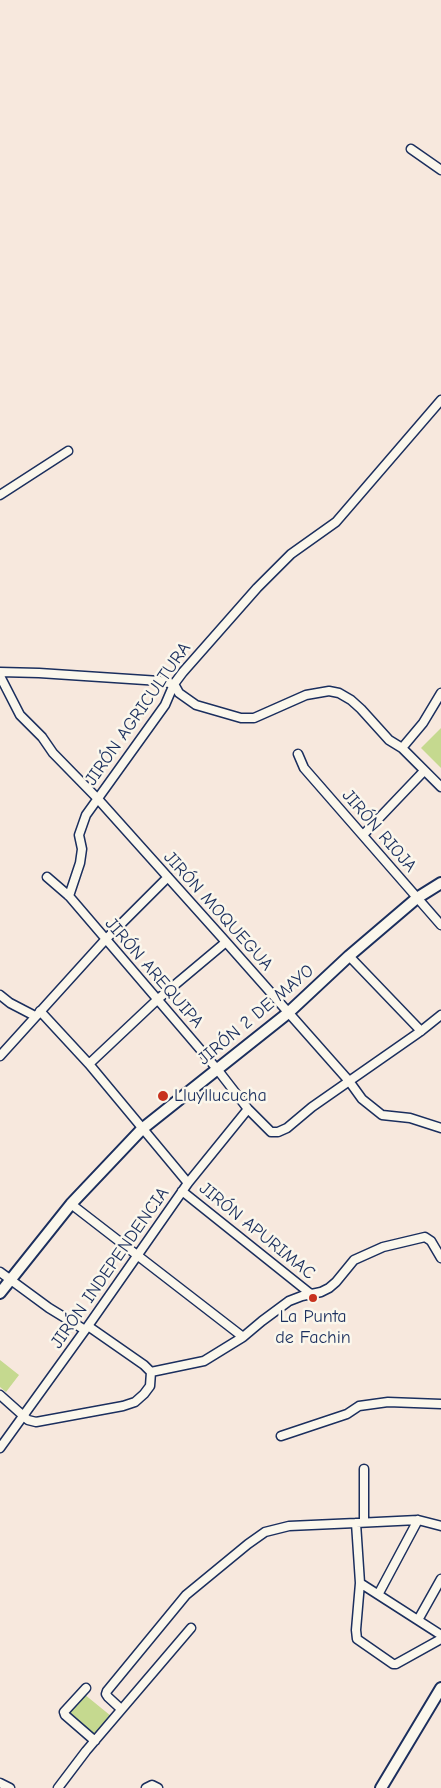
<!DOCTYPE html>
<html>
<head>
<meta charset="utf-8">
<style>
  body { margin:0 }
  canvas { display:block; background:#f7e8dd }
</style>
</head>
<body>
<canvas width="441" height="1788"></canvas>
<script>
const g = document.querySelector('canvas').getContext('2d');
g.lineJoin = 'round';
function paint(path, color) { g.fillStyle = color; g.fill(path, 'evenodd'); }
const poly = rows => new Path2D(rows.map(r => 'M' + r).join(''));
function strokePath(path, color, width, dash) { g.strokeStyle = color; g.lineWidth = width; g.lineCap = dash ? 'butt' : 'round'; g.setLineDash(dash || []); g.stroke(path); }
function drawText(font, color, halo, rows, align = 'center') {
  g.font = font + ' "Comic Neue",sans-serif'; g.lineWidth = 5; g.setLineDash([]); g.textBaseline = 'middle'; g.strokeStyle = halo; g.fillStyle = color; for (const [text, x, y, turn = 0] of rows) {
    g.save(); g.translate(x, y); g.rotate((+turn || 0) * Math.PI / 180); g.textAlign = isNaN(turn) ? turn : align; if (halo) g.strokeText(text, 0, 0); g.fillText(text, 0, 0); g.restore();
  }
}
paint(poly([
  [441,728,441,768,421,748],
  [0,1360,19,1375,6,1392,0,1387],
  [84,1694,111,1716,94,1736,68,1715]
]), '#c5d98f');
const minor = poly([
  [411,149,441,170],
  [0,495,68,451],
  [0,672,39,673,160,681,174,684,179,693,196,705,241,718,254,718,306,695,329,691,339,693,351,700,361,709,389,740,402,748,441,787],
  [0,676,20,715,42,737,53,753,97,798,226,942,349,1081,362,1099,382,1115,410,1118,441,1128],
  [402,748,423,723,441,693],
  [298,754,304,768,441,925],
  [363,835,424,771],
  [47,877,69,896,217,1069,248,1109,271,1132,278,1132,287,1128,312,1107,421,1031,441,1015],
  [69,896,80,863,82,849,79,835,86,815,165,705,174,684,183,672,257,588,291,554,336,522,441,400],
  [349,956,421,1031],
  [0,995,10,1003,35,1016],
  [40,1011,89,1064,188,1183],
  [0,1056,105,940,168,877],
  [89,1064,158,999,226,942],
  [182,1191,312,1295],
  [71,1204,243,1337],
  [0,1272,49,1308,85,1330],
  [88,1326,144,1365,151,1372],
  [0,1395,28,1420,36,1422,123,1406,135,1402,144,1394,150,1386,151,1372,204,1361,243,1337,262,1321,289,1301,302,1296,321,1292,329,1288,336,1282,354,1260,383,1247,425,1237,431,1241,441,1258],
  [281,1436,347,1414,359,1406,388,1402,441,1404],
  [0,1448,88,1326,188,1183,248,1109],
  [364,1522,364,1469],
  [356,1523,360,1583,441,1635],
  [360,1583,356,1630,357,1639,393,1664,396,1664,441,1639],
  [379,1593,418,1520],
  [418,1620,441,1579],
  [86,1688,64,1712,65,1715,95,1741],
  [121,1709,108,1697,106,1694,107,1691,186,1595,248,1544,265,1532,289,1526,356,1523,418,1520,441,1526],
  [0,1783,10,1788],
  [58,1788,86,1751,191,1628],
  [146,1788,152,1785,158,1788]
]);
const major = poly([
  [0,1293,71,1204,142,1129,288,1013,349,956,417,898,441,883],
  [381,1788,441,1688]
]);
strokePath(minor, '#1b2f5e', 11);
strokePath(major, '#1b2f5e', 14);
strokePath(minor, '#fbf7ec', 8);
strokePath(major, '#fbf7ec', 10);
for (const [x, y, r, color] of [
  [163,1096,6,"#c8321e"],
  [313,1298,5,"#c8321e"]
]) { const dot = new Path2D(); dot.arc(x, y, r, 0, 2 * Math.PI); g.fillStyle = color; g.fill(dot); strokePath(dot, '#fbf7ec', 2); }
drawText('18px', '#1b2f5e', '#fbf7ec', [
  ["JIRÓN AGRICULTURA",138,714,-55],
  ["JIRÓN RIOJA",379,831,49],
  ["JIRÓN MOQUEGUA",218,911,48],
  ["JIRÓN AREQUIPA",154,973,49],
  ["JIRÓN 2 DE MAYO",256,1015,-40],
  ["JIRÓN APURIMAC",257,1231,39],
  ["JIRÓN INDEPENDENCIA",110,1268,-55]
]);
drawText('18px', '#1b2f5e', '#fbf7ec', [
  ["Lluyllucucha",174,1096],
  ["La Punta",313,1317,"center"],
  ["de Fachin",313,1338,"center"]
], 'left');
</script>
</body>
</html>
